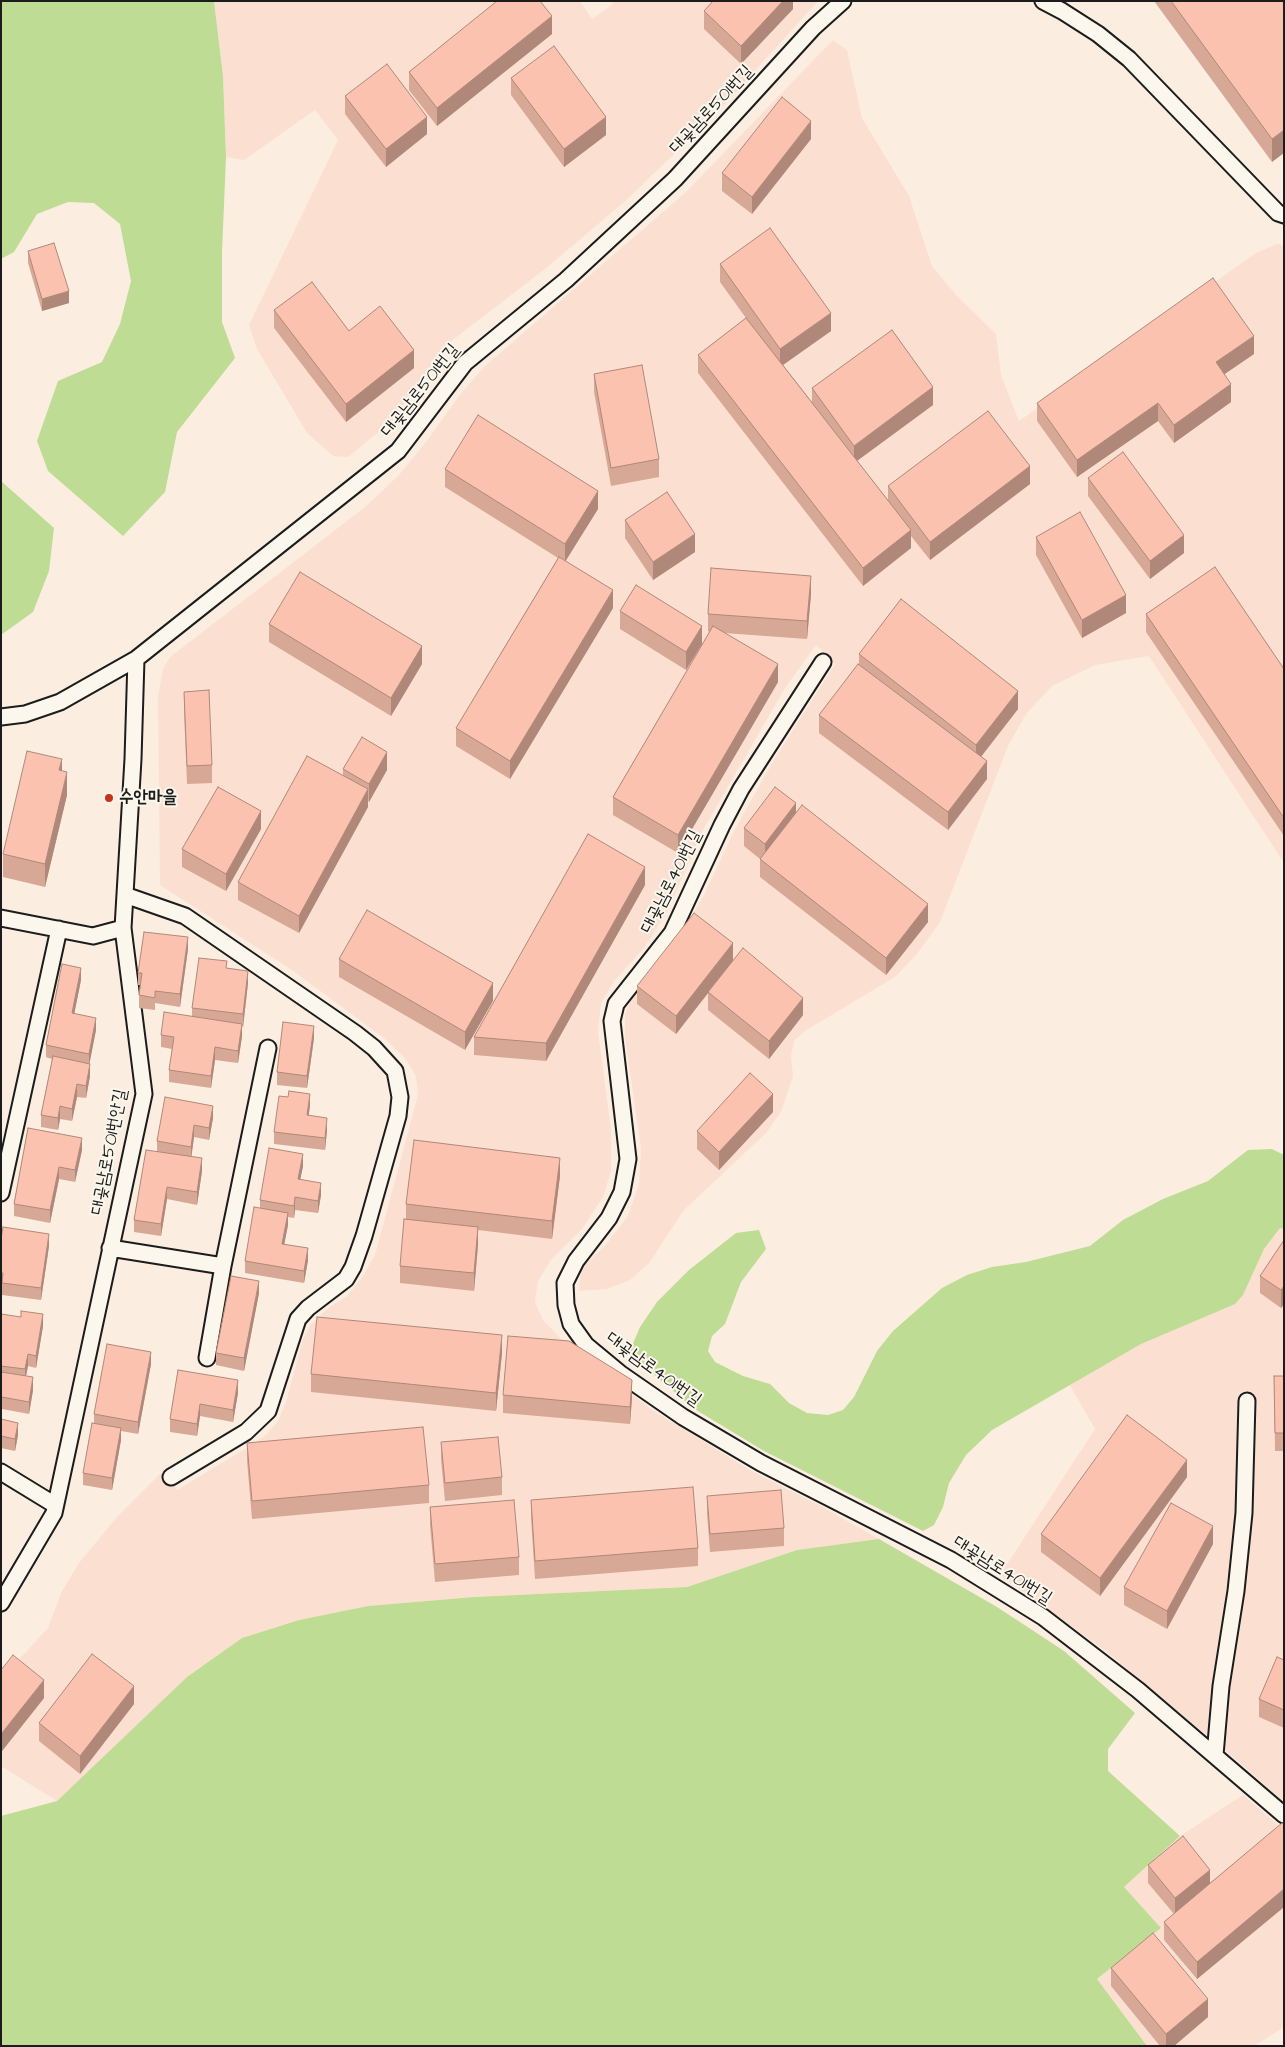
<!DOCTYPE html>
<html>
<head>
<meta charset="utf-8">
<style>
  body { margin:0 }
  #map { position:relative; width:1285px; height:2047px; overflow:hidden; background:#fbede0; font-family:"Architects Daughter",sans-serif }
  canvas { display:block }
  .frame { position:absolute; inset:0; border:2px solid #1c1c1c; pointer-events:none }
</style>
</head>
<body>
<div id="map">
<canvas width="1285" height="2047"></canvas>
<div class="frame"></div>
</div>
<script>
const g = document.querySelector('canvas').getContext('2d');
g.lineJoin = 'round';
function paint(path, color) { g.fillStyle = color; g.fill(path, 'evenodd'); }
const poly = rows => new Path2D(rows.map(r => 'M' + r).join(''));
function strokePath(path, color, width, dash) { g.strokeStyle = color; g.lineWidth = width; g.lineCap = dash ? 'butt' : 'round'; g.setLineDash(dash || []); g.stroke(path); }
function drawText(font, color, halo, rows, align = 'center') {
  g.font = font + ' "Architects Daughter","Poor Story",sans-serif'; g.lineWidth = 4; g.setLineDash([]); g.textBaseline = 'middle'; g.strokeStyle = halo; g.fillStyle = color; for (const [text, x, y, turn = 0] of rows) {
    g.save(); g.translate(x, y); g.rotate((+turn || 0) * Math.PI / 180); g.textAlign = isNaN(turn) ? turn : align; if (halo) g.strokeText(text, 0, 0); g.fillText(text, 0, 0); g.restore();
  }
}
paint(poly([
  [214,1,580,1,592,19,613,4,612,1,818,1,716,114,623,203,545,269,441,349,405,410,348,457,333,456,307,433,257,349,249,325,338,140,315,110,244,160,226,157,223,76],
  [833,40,847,50,862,118,909,196,932,266,956,295,996,334,1001,375,1019,421,1256,253,1277,244,1284,245,1284,863,1149,656,1095,665,1052,686,1026,714,1008,746,940,922,917,954,895,977,805,1031,794,1041,791,1056,793,1076,781,1112,766,1133,683,1211,650,1262,630,1280,607,1289,579,1291,581,1268,605,1246,628,1216,639,1184,641,1149,625,1036,625,1015,631,1000,682,933,705,893,733,833,772,763,835,664,816,645,785,688,703,830,667,912,644,948,615,980,601,1003,598,1031,611,1130,611,1171,603,1197,582,1229,551,1260,538,1281,535,1302,543,1320,561,1339,588,1362,654,1411,750,1470,821,1506,879,1539,797,1550,687,1587,474,1597,368,1606,299,1620,242,1638,187,1677,57,1801,1,1766,1,1679,48,1628,61,1593,79,1563,117,1517,164,1470,177,1490,250,1446,267,1434,278,1421,286,1402,303,1339,311,1324,326,1310,347,1296,361,1279,375,1255,418,1095,416,1076,405,1058,384,1038,292,970,160,885,158,696,163,669,170,657,364,508,399,475,426,442,459,396,484,367,686,192],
  [1280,1228,1284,1229,1284,1802,1239,1762,1103,1649,1000,1575,1095,1429,1069,1384,1141,1344,1243,1295,1264,1249],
  [1243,1795,1284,1830,1284,2027,1254,2046,1147,2046,1097,1979,1161,1928,1124,1887,1180,1836]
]), '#fbe0d1');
paint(poly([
  [1,1,214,1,223,76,226,157,222,252,222,322,235,358,177,432,165,492,123,536,48,471,37,441,58,381,102,362,120,324,131,281,120,224,94,203,68,202,37,214,14,252,1,259],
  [1,481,54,528,49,571,33,612,1,635],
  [1272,1149,1284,1155,1284,1229,1280,1228,1264,1249,1243,1295,1235,1304,1141,1344,992,1430,966,1455,949,1483,943,1507,934,1525,923,1531,764,1451,693,1408,629,1353,640,1327,657,1302,689,1270,736,1233,759,1230,766,1249,741,1282,725,1324,712,1336,708,1351,715,1362,743,1376,770,1384,789,1403,807,1413,828,1415,843,1410,854,1397,877,1351,893,1331,942,1288,967,1275,992,1267,1026,1262,1090,1246,1123,1220,1163,1199,1208,1181,1248,1150],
  [879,1539,997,1607,1064,1651,1135,1713,1108,1749,1108,1771,1180,1836,1124,1887,1161,1928,1097,1979,1147,2046,1,2046,1,1816,57,1801,187,1677,242,1638,299,1620,368,1606,474,1597,687,1587,797,1550]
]), '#bedc94');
const service = poly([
  [1043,1,1062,11,1098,34,1129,59,1278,213,1284,215],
  [823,662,741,789,722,825,672,933,616,1004,612,1021,628,1159,622,1192,609,1218,576,1261,565,1283,566,1305,571,1324,586,1345,621,1374,683,1417,761,1463,951,1560,1043,1617,1138,1690,1284,1815],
  [1,717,25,714,60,702,136,659,398,451,465,363,566,280,675,179,813,28,843,1],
  [125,895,185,916,355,1033,374,1048,395,1071,400,1097,398,1116,364,1236,353,1267,346,1279,308,1308,298,1319,268,1411,246,1432,171,1477],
  [1,918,93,936,123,928],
  [1,1193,59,929],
  [110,1248,223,1266,268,1048],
  [207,1358,223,1266],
  [1,1472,55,1505],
  [1,1603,54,1513,144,1094,123,928,133,759,136,659],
  [1215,1755,1221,1686,1236,1591,1244,1513,1247,1401]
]);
strokePath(service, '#1c1c1c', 19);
strokePath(service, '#fbf7ec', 15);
paint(poly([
  [793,1,793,9,741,64,704,29,704,11],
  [1154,1,1284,1,1272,162],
  [552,34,437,126,409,90,409,72],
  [511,78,606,135,564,167,511,95],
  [345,96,427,134,386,167,345,114],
  [811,139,752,214,722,191,722,173],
  [28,251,69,303,42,311,28,263],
  [720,264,831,331,783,365,812,402,812,388,933,405,857,461,888,500,888,486,1030,484,930,560,911,536,911,548,863,586,698,373,698,355,746,318,720,282],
  [274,310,349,331,414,368,346,422,274,328],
  [1254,354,1224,374,1231,402,1174,443,1158,421,1077,477,1037,421,1037,403],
  [594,374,659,459,659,477,611,486,594,392],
  [445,469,598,509,565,561,613,608,510,779,456,746,456,728,558,558,445,487],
  [1088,478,1184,553,1150,579,1088,496],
  [625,520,695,552,653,580,625,538],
  [1036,537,1126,613,1082,638,1036,555],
  [811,594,807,639,724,633,778,682,678,853,613,815,613,797,710,632,708,631,708,614],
  [620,611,702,644,686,670,620,629],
  [1146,614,1284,669,1284,836,1146,632],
  [269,624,422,664,391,716,269,642],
  [859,654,1018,709,981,757,987,779,948,830,819,733,819,715,859,665],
  [184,692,212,765,212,783,187,784,184,710],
  [343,769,387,770,369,802,368,801,368,807,299,933,238,900,238,882,343,776],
  [67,795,45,887,3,877,3,854],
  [796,814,928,922,886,975,760,877,760,859,744,846,744,828],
  [261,829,226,891,182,867,182,849],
  [645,885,546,1061,474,1055,474,1037],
  [188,949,180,1007,155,1003,155,1010,139,1008,139,995,140,985,138,985,138,973],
  [339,959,493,983,465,1050,339,977],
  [733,961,803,1015,769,1059,708,1010,708,993,676,1034,637,1004,637,986],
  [227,968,248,983,243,1027,242,1027,242,1036,238,1063,215,1060,211,1088,169,1082,169,1070,172,1049,161,1047,161,1035,192,1016,192,1008],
  [81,980,74,1014,96,1030,89,1064,90,1076,86,1098,77,1097,72,1121,60,1119,58,1130,41,1127,41,1115,52,1059,46,1057,46,1045],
  [314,1038,307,1088,277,1085,277,1072],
  [310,1106,308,1115,327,1130,325,1150,274,1144,274,1132],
  [773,1112,719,1170,697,1149,697,1131],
  [213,1118,209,1140,194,1137,191,1157,202,1171,197,1205,167,1199,161,1236,134,1232,134,1220,157,1151,157,1141],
  [28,1128,82,1150,75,1182,59,1179,50,1223,14,1216,14,1204],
  [303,1166,300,1179,321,1195,318,1213,295,1210,294,1218,288,1217,288,1225,284,1244,308,1260,304,1283,245,1273,245,1261,260,1208,260,1200],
  [560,1176,552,1239,478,1230,478,1245,474,1291,400,1283,400,1266,406,1219,406,1204],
  [1,1239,49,1246,41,1300,2,1295],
  [1284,1240,1284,1304,1281,1308,1260,1293,1260,1276],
  [259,1293,244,1371,216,1365,216,1353],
  [1,1314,43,1326,36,1368,28,1366,26,1376,33,1390,29,1414,2,1409,1,1413],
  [502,1353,496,1411,311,1392,311,1374],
  [151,1364,138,1434,121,1431,121,1440,112,1490,83,1485,83,1473,94,1423,94,1414],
  [178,1370,238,1393,233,1422,200,1416,197,1436,170,1432,170,1419],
  [1274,1376,1284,1376,1284,1451,1275,1451],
  [503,1395,632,1398,630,1424,503,1413],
  [1,1419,18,1435,15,1451,1,1448],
  [441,1442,502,1477,502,1495,445,1501,441,1460],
  [247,1443,429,1485,429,1503,252,1519,247,1461],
  [1187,1477,1100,1596,1041,1552,1041,1534],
  [707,1496,784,1528,784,1546,710,1552,707,1514],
  [531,1500,698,1548,698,1566,535,1579,531,1518],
  [430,1507,519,1557,519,1575,435,1582,430,1525],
  [1213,1544,1167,1629,1124,1605,1124,1587],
  [1284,1660,1284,1728,1259,1717,1259,1699],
  [1,1670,44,1698,2,1751,1,1750],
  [134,1704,80,1774,39,1741,39,1723],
  [1284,1825,1284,1907,1197,1979,1164,1940,1164,1922,1174,1914,1148,1883,1148,1865,1210,1883],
  [1111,1968,1208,2017,1174,2046,1160,2046,1111,1986]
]), '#d8a896');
paint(poly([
  [783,1,793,1,793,9,741,64,741,46],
  [552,16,552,34,437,126,437,108],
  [427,117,427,134,386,167,386,149],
  [606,117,606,135,564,167,564,149],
  [811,121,811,139,752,214,752,197],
  [1284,130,1284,153,1272,162,1272,139],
  [69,291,69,303,42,311,42,299],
  [831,313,831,331,780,367,780,349],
  [1254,336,1254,354,1216,380,1216,362],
  [414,350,414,368,346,422,346,404],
  [1231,384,1231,402,1174,443,1174,425],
  [933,387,933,405,854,463,854,446],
  [1158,403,1158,421,1077,477,1077,460],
  [1030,466,1030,484,930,560,930,542],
  [598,491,598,509,565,562,565,544],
  [911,530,911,548,863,586,863,568],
  [695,534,695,552,653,580,653,562],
  [1184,535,1184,553,1150,579,1150,561],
  [811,576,811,594,807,639,807,621],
  [613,590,613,608,510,779,510,761],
  [1126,595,1126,613,1082,638,1082,620],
  [702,626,702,644,686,670,686,652],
  [422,646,422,664,391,716,391,698],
  [778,664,778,682,678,853,678,835],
  [1018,691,1018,709,976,763,976,745],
  [387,752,387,770,369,802,369,784],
  [62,759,62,782,59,770],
  [987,761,987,779,948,830,948,812],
  [67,772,67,795,45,887,45,864],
  [368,789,368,807,299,933,299,916],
  [796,803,796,821,765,862,765,844],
  [261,811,261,829,226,891,226,874],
  [645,867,645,885,546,1061,546,1043],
  [928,904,928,922,886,975,886,958],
  [188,937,188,949,180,1007,180,994],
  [733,943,733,961,676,1034,676,1016],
  [81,968,81,980,72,1025,72,1013],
  [248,971,248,983,243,1027,243,1014],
  [493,983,493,1001,465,1050,465,1032],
  [803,998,803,1015,769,1059,769,1041],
  [96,1018,96,1030,89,1066,89,1054],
  [242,1024,242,1036,238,1063,238,1051],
  [314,1026,314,1038,307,1088,307,1076],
  [215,1047,215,1060,211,1088,211,1076],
  [90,1064,90,1076,86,1098,86,1086],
  [77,1084,77,1097,72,1121,72,1109],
  [310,1094,310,1106,307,1127,307,1115],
  [773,1094,773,1112,719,1170,719,1152],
  [60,1106,60,1119,58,1130,58,1118],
  [213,1106,213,1118,209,1140,209,1128],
  [327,1118,327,1130,325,1150,325,1138],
  [194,1125,194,1137,191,1160,191,1147],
  [82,1138,82,1150,75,1182,75,1170],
  [303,1154,303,1166,298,1191,298,1179],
  [202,1158,202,1171,197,1205,197,1192],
  [560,1158,560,1176,552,1239,552,1221],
  [59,1167,59,1179,50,1223,50,1210],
  [321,1183,321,1195,318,1213,318,1201],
  [167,1187,167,1199,161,1236,161,1224],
  [295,1197,295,1210,294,1218,294,1206],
  [288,1213,288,1225,282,1256,282,1244],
  [478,1227,478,1245,474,1291,474,1273],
  [49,1234,49,1246,41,1300,41,1288],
  [308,1248,308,1260,304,1283,304,1271],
  [259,1281,259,1293,244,1371,244,1358],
  [1284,1286,1284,1304,1281,1308,1281,1290],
  [43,1314,43,1326,36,1368,36,1356],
  [502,1335,502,1353,496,1411,496,1393],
  [151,1352,151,1364,138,1434,138,1422],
  [28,1354,28,1366,25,1381,25,1369],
  [33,1377,33,1390,29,1414,29,1402],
  [238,1380,238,1393,233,1422,233,1410],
  [632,1380,632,1398,630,1424,630,1407],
  [2,1397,2,1409,1,1413,1,1401],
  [200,1404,200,1416,197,1436,197,1424],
  [18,1423,18,1435,15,1451,15,1439],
  [121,1428,121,1440,112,1490,112,1478],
  [1187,1460,1187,1477,1100,1596,1100,1578],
  [1213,1526,1213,1544,1167,1629,1167,1611],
  [44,1680,44,1698,2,1751,2,1733],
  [134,1686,134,1704,80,1774,80,1756],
  [1210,1870,1210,1888,1175,1916,1175,1898],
  [1284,1889,1284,1907,1197,1979,1197,1962],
  [1208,1999,1208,2017,1174,2046,1166,2046,1166,2034]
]), '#b0887a');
const building = poly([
  [497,1,540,1,552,16,437,108,409,72,497,1],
  [713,1,783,1,741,46,704,11,713,1],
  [1171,1,1284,1,1284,130,1272,139,1171,1],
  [554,46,606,117,564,149,511,78,554,46],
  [387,64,427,117,386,149,345,96,387,64],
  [782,97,811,121,752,197,722,173,782,97],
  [770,228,831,313,780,349,720,264,770,228],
  [54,243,69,291,42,299,28,251,54,243],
  [1213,278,1254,336,1216,362,1231,384,1174,425,1158,403,1077,460,1037,403,1213,278],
  [312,282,349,331,380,306,414,350,346,404,274,310,312,282],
  [746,318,911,530,863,568,698,355,746,318],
  [892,330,933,387,854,446,812,388,892,330],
  [642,365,659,459,611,468,594,374,642,365],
  [988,411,1030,466,930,542,888,486,988,411],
  [478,415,598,491,565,544,445,469,478,415],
  [1123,452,1184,535,1150,561,1088,478,1123,452],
  [667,492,695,534,653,562,625,520,667,492],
  [1080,512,1126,595,1082,620,1036,537,1080,512],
  [559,557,613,590,510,761,456,728,559,557],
  [1215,567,1284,669,1284,818,1146,614,1215,567],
  [711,568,811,576,807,621,708,614,711,568],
  [300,572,422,646,391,698,269,624,300,572],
  [636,585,702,626,686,652,620,611,636,585],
  [901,599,1018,691,976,745,859,654,901,599],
  [713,626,778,664,678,835,613,797,713,626],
  [858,664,987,761,948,812,819,715,858,664],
  [209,690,212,765,187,766,184,692,209,690],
  [362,737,387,752,369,784,343,769,362,737],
  [27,751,62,759,59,770,67,772,45,864,3,854,27,751],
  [307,756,368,789,299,916,238,882,307,756],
  [218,787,261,811,226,874,182,849,218,787],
  [775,787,796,803,765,844,744,828,775,787],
  [802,805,928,904,886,958,760,859,802,805],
  [588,834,645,867,546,1043,474,1037,588,834],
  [367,910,493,983,465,1032,339,959,367,910],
  [694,913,733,943,676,1016,637,986,694,913],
  [144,932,188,937,180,994,155,991,155,998,139,995,142,973,138,973,144,932],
  [743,948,803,998,769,1041,708,992,743,948],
  [199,958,227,961,226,968,248,971,243,1014,192,1008,199,958],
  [62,964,81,968,72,1013,96,1018,89,1054,46,1045,62,964],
  [164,1012,242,1024,238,1051,215,1047,211,1076,169,1070,174,1037,161,1035,164,1012],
  [283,1022,314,1026,307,1076,277,1072,283,1022],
  [53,1056,90,1064,86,1086,77,1084,72,1109,60,1106,58,1118,41,1115,53,1056],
  [750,1073,773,1094,719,1152,697,1131,750,1073],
  [289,1091,310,1094,307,1115,327,1118,325,1138,274,1132,279,1096,288,1097,289,1091],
  [165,1097,213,1106,209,1128,194,1125,191,1147,157,1141,165,1097],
  [28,1128,82,1138,75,1170,59,1167,50,1210,14,1204,28,1128],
  [414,1140,560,1158,552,1221,406,1204,414,1140],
  [269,1148,303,1154,298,1179,321,1183,318,1201,295,1197,294,1206,260,1200,269,1148],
  [146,1150,202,1158,197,1192,167,1187,161,1224,134,1220,146,1150],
  [254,1207,288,1213,282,1244,308,1248,304,1271,245,1261,254,1207],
  [404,1219,478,1227,474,1273,400,1266,404,1219],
  [3,1227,49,1234,41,1288,2,1283,3,1273,1,1273,1,1239,3,1227],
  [1284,1240,1284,1286,1281,1290,1260,1276,1284,1240],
  [231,1276,259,1281,244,1358,216,1353,231,1276],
  [21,1311,43,1314,36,1356,28,1354,25,1369,1,1366,1,1314,21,1317,21,1311],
  [317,1317,502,1335,496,1393,311,1374,317,1317],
  [508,1336,569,1341,632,1380,630,1407,503,1395,508,1336],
  [107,1344,151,1352,138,1422,94,1414,107,1344],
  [178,1370,238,1380,233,1410,200,1404,197,1424,170,1419,178,1370],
  [1,1372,33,1377,29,1402,2,1397,1,1401,1,1372],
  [1274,1376,1284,1376,1284,1433,1275,1433,1274,1376],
  [1127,1415,1187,1460,1100,1578,1041,1534,1127,1415],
  [1,1419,18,1423,15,1439,1,1436,1,1419],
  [92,1423,121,1428,112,1478,83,1473,92,1423],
  [423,1427,429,1485,252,1501,247,1443,423,1427],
  [498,1437,502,1477,445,1483,441,1442,498,1437],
  [693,1487,698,1548,535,1561,531,1500,693,1487],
  [781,1490,784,1528,710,1534,707,1496,781,1490],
  [514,1500,519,1557,435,1564,430,1507,514,1500],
  [1171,1503,1213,1526,1167,1611,1124,1587,1171,1503],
  [92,1654,134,1686,80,1756,39,1723,92,1654],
  [13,1655,44,1680,2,1733,1,1732,1,1670,13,1655],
  [1277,1657,1284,1660,1284,1710,1259,1699,1277,1657],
  [1282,1823,1284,1825,1284,1889,1197,1962,1164,1922,1282,1823],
  [1183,1836,1210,1870,1175,1898,1148,1865,1183,1836],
  [1153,1933,1208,1999,1166,2034,1111,1968,1153,1933]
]);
paint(building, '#fbc3af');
strokePath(building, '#b0887a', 1);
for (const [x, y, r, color] of [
  [109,798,5,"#c8321e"]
]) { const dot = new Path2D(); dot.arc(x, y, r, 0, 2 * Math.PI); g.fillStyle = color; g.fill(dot); strokePath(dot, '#fbf7ec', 2); }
drawText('18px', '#1c1c1c', '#fbf7ec', [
  ["대곶남로501번길",712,110,-47],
  ["대곶남로501번길",421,391,-51],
  ["대곶남로401번길",672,882,-63],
  ["대곶남로501번안길",110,1152,-79],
  ["대곶남로401번길",653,1370,36],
  ["대곶남로401번길",1002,1571,32]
]);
drawText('bold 18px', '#1c1c1c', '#fbf7ec', [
  ["수안마을",119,798]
], 'left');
</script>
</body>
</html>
